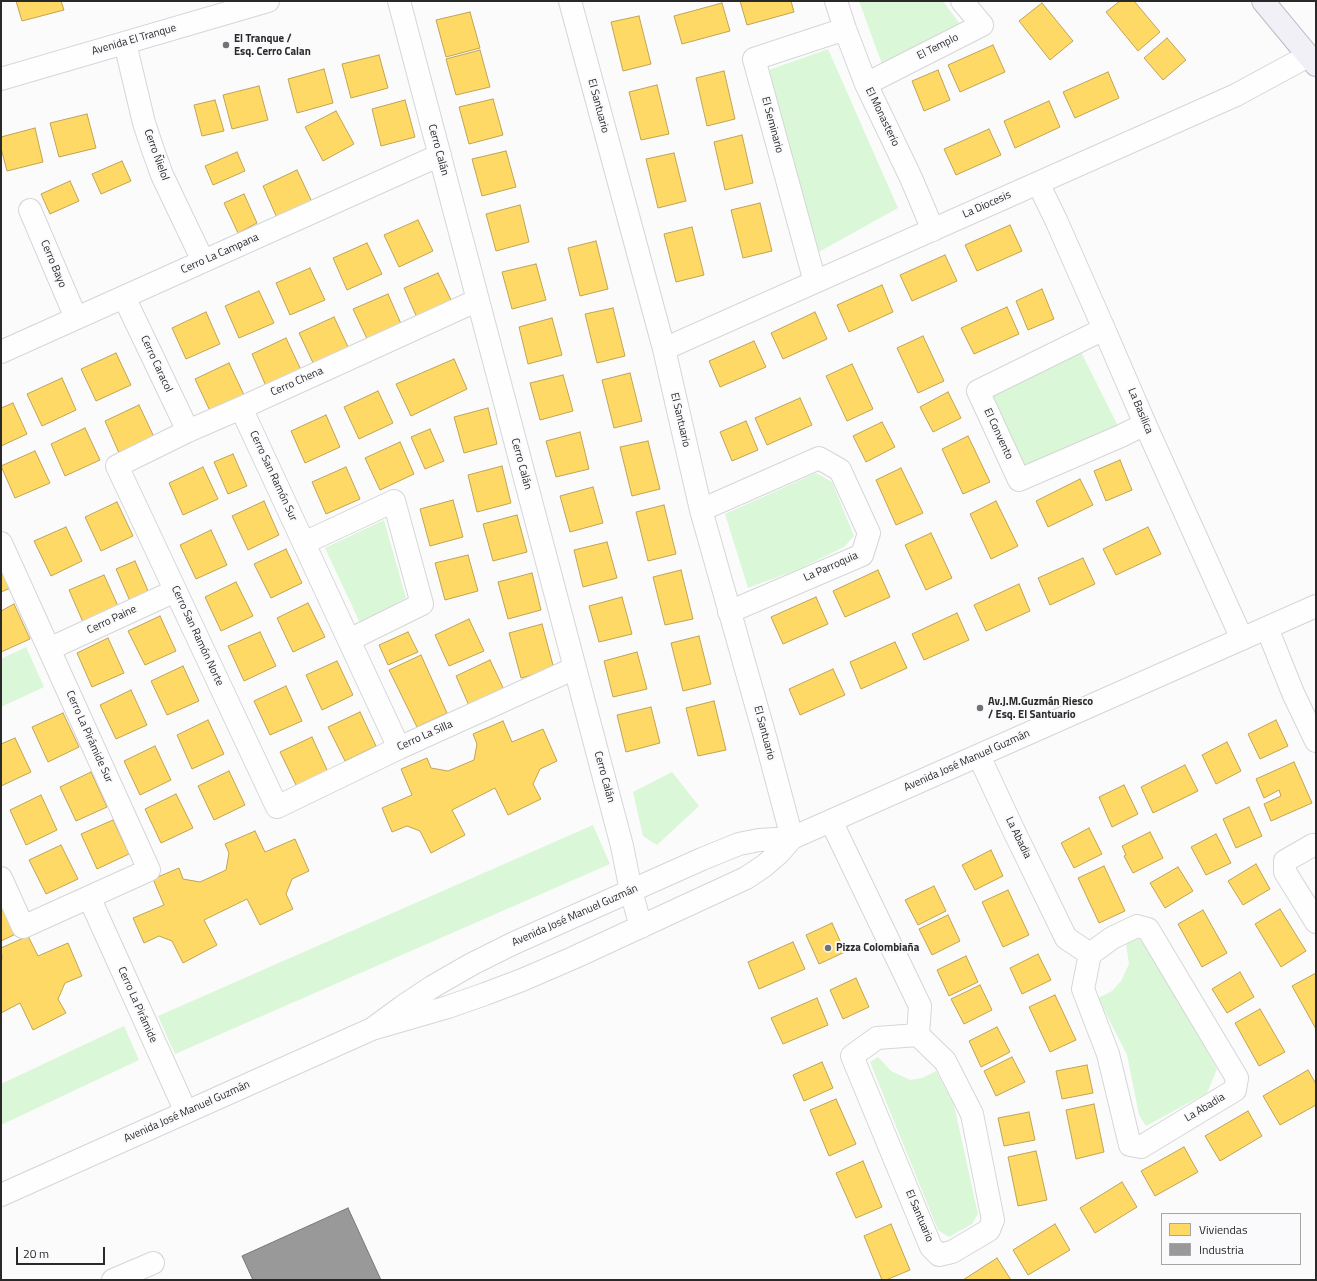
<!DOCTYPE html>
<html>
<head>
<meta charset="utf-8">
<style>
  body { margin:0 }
  #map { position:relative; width:1317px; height:1281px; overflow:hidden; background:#fbfbfc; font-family:"Titillium Web",sans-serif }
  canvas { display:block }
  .frame { position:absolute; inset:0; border:2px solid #29292a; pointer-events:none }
  .legend { position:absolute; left:1161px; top:1213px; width:140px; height:52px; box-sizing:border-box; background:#fafafd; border:1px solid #a6a6a9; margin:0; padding:5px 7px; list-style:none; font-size:12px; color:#29292a }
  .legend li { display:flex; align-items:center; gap:8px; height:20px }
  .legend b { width:20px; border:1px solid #a6a6a9 }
  .scale { position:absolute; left:16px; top:1247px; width:89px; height:18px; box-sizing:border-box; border:2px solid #29292a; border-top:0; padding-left:5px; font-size:12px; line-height:14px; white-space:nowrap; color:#29292a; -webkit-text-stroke:3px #fafafd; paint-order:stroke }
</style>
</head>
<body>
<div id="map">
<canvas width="1317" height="1281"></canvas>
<div class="frame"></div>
<ul class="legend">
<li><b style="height:11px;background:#ffd966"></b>Viviendas</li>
<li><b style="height:11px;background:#999"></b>Industria</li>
</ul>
<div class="scale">20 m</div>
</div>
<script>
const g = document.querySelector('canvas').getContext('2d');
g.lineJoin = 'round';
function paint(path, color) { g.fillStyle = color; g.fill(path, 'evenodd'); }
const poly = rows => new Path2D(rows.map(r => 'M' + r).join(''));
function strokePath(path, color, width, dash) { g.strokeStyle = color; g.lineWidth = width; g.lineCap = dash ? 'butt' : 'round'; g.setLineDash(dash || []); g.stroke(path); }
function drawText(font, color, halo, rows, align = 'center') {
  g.font = font + ' "Titillium Web",sans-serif'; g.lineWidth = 4; g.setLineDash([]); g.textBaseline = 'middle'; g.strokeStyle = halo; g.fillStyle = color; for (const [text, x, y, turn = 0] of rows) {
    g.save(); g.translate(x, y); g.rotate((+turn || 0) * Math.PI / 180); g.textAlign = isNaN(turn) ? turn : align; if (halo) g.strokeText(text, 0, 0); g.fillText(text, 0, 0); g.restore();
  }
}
paint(poly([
  [859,1,943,1,960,24,882,64],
  [828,49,898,208,817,253,769,70],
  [1081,352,1118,426,1026,470,990,395],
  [816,473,832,482,854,536,844,547,799,569,748,588,725,514],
  [384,520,406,598,360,623,325,548],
  [26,647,44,687,1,707,1,659],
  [672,772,699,806,657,845,643,836,633,792],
  [593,825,610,864,175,1054,158,1016],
  [1136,937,1147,945,1217,1069,1207,1093,1146,1126,1139,1115,1127,1055,1098,998,1112,991,1121,981,1129,964,1126,943],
  [124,1026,139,1060,1,1125,1,1084],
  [878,1057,891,1071,910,1080,922,1078,936,1071,954,1105,978,1214,972,1224,949,1237,938,1230,870,1062]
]), '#daf7d7');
const homes = poly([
  [16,1,61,1,64,10,22,21,16,1],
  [740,1,791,1,794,12,747,25,740,1],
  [1120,1,1134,1,1160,32,1138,51,1106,12,1120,1],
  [722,3,730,31,682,44,674,16,722,3],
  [1042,3,1073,41,1050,60,1019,21,1042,3],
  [470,12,480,48,446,57,436,20,470,12],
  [639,16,651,64,623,71,611,22,639,16],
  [1167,38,1186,60,1163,80,1144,58,1167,38],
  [993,45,1005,72,960,92,948,65,993,45],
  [480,50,490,87,456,95,446,59,480,50],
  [379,55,388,88,351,98,342,64,379,55],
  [324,69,333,103,297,113,288,79,324,69],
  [938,70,950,100,924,111,912,81,938,70],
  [724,71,735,119,707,126,696,78,724,71],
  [1108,72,1119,98,1075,118,1063,92,1108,72],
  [657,85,669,134,641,140,629,92,657,85],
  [259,86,268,120,232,129,223,95,259,86],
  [493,99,503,135,469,144,459,107,493,99],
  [215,100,224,131,202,136,194,105,215,100],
  [405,100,415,137,381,146,372,109,405,100],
  [1049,101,1060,127,1015,148,1004,121,1049,101],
  [336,111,354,144,323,161,305,127,336,111],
  [87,114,96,148,59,157,50,123,87,114],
  [35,128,43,162,7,171,1,148,1,137,35,128],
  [989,129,1001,155,956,175,944,149,989,129],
  [742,135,753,183,725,190,714,142,742,135],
  [506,151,516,187,482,196,472,159,506,151],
  [237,152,245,171,213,185,205,166,237,152],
  [674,153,686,201,658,208,646,159,674,153],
  [122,161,131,181,101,194,92,174,122,161],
  [297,170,312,202,277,218,263,186,297,170],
  [70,181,79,201,50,214,41,194,70,181],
  [244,194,257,223,238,233,224,203,244,194],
  [760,203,772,251,743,258,731,210,760,203],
  [520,205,529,242,496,251,486,214,520,205],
  [418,220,433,251,399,267,384,235,418,220],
  [1010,225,1022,251,977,271,965,245,1010,225],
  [692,227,704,275,676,282,664,234,692,227],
  [596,241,608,289,580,296,568,248,596,241],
  [367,243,382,274,347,290,333,258,367,243],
  [945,255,957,281,912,301,900,275,945,255],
  [536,264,546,300,512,309,502,272,536,264],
  [310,268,325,300,290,315,276,283,310,268],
  [438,273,453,304,418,320,404,288,438,273],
  [882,285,893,312,849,332,837,305,882,285],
  [1042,289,1054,319,1028,330,1016,301,1042,289],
  [259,291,274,323,239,338,225,306,259,291],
  [388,294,402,326,368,341,353,309,388,294],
  [1007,307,1019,334,974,354,961,328,1007,307],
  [613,308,625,356,597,363,585,314,613,308],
  [206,312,220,344,186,359,172,328,206,312],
  [815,312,827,339,783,359,771,333,815,312],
  [334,317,349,349,314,365,299,333,334,317],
  [552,318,562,355,528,364,519,327,552,318],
  [923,336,944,381,918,393,897,348,923,336],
  [286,338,301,370,266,386,252,354,286,338],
  [754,341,766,367,720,387,709,361,754,341],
  [116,353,131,385,96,401,81,369,116,353],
  [454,359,467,389,411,416,396,384,454,359],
  [229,363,244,395,210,411,195,379,229,363],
  [852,364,873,409,847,421,826,376,852,364],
  [630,373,642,421,614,428,602,380,630,373],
  [563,375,573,411,540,420,530,383,563,375],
  [62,378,76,410,42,426,27,394,62,378],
  [378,391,393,423,359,439,344,407,378,391],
  [948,392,961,418,933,432,920,407,948,392],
  [800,398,812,425,767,445,755,418,800,398],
  [13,403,27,434,1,446,1,408,13,403],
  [139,405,154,437,119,453,105,421,139,405],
  [488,408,497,444,464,453,454,417,488,408],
  [326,415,340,447,305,463,291,431,326,415],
  [746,421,758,450,732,461,720,432,746,421],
  [882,422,895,447,866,462,853,436,882,422],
  [85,428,100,460,65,476,51,444,85,428],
  [430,429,444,461,425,469,411,437,430,429],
  [580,432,589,469,556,477,546,441,580,432],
  [968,436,990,482,963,494,942,449,968,436],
  [648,441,660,489,632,496,620,447,648,441],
  [400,442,414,474,380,490,365,458,400,442],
  [35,451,50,483,15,498,1,466,35,451],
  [233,454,247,486,228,494,214,462,233,454],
  [1120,460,1132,490,1106,501,1094,471,1120,460],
  [502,466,511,503,477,512,468,475,502,466],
  [203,467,218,499,183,515,169,483,203,467],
  [346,467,360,499,326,514,312,482,346,467],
  [901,468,923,513,896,525,876,480,901,468],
  [1080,479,1093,505,1048,527,1036,501,1080,479],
  [593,487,603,523,570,532,560,496,593,487],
  [453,500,463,537,430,546,420,509,453,500],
  [264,501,279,535,248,550,232,516,264,501],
  [996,501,1018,546,991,559,970,514,996,501],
  [117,502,133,536,101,551,85,517,117,502],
  [664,505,676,554,648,561,636,512,664,505],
  [517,515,527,552,493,561,483,524,517,515],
  [66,527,82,561,51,576,34,541,66,527],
  [1148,527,1161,554,1116,575,1103,549,1148,527],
  [211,530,227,565,196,579,180,545,211,530],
  [931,533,952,578,926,590,905,545,931,533],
  [607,542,617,578,583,587,574,550,607,542],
  [286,549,302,583,271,598,254,564,286,549],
  [468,555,478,591,445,600,435,563,468,555],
  [1083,558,1095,584,1050,605,1038,578,1083,558],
  [135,561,149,593,130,601,116,569,135,561],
  [1,562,13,587,1,592,1,562],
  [681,570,693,619,665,625,653,577,681,570],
  [878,570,890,597,845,617,833,591,878,570],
  [532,573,541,610,508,619,498,582,532,573],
  [104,575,118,606,83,622,69,590,104,575],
  [236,582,253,616,221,631,205,597,236,582],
  [1019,584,1030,611,986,631,974,605,1019,584],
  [622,597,632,634,599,642,589,606,622,597],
  [816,597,828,624,783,644,771,617,816,597],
  [308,603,325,637,293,652,277,618,308,603],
  [14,604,30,639,1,652,1,611,14,604],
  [957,613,969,640,924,660,912,634,957,613],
  [160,616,176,651,145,665,128,631,160,616],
  [469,619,484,651,449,666,435,635,469,619],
  [542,624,554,669,521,678,509,633,542,624],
  [260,632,276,666,244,681,228,646,260,632],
  [408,632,418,652,388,665,379,645,408,632],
  [699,636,711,684,683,691,671,643,699,636],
  [108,638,124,673,92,687,77,653,108,638],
  [895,642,907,668,861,689,850,662,895,642],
  [637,652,647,689,613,697,604,661,637,652],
  [421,655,447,713,417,727,389,670,421,655],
  [490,660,505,692,470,708,456,676,490,660],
  [337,661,353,695,322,710,306,675,337,661],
  [183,666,199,701,167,715,151,681,183,666],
  [833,669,845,695,800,715,789,689,833,669],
  [286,686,302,721,270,735,254,701,286,686],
  [131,690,147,725,116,739,100,705,131,690],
  [714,701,726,750,698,756,686,708,714,701],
  [651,707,660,743,626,752,617,715,651,707],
  [360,712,376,746,345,761,328,727,360,712],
  [63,713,79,747,48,762,32,727,63,713],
  [208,720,224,754,192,769,177,735,208,720],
  [1276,720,1288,746,1260,759,1248,734,1276,720],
  [503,721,512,742,543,729,557,761,540,769,533,784,541,799,508,815,495,788,452,810,465,835,431,853,420,831,407,826,392,832,382,808,412,795,401,769,427,758,431,768,448,771,474,760,477,744,473,734,503,721],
  [312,737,328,772,297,787,280,752,312,737],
  [15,738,31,772,1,786,1,744,15,738],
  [1227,742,1241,771,1216,784,1202,755,1227,742],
  [155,746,171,780,140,795,124,761,155,746],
  [1294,762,1312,803,1271,821,1264,804,1281,796,1279,790,1264,798,1256,779,1294,762],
  [1185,765,1198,791,1153,813,1141,787,1185,765],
  [229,771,245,805,214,820,198,786,229,771],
  [91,772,107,807,76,821,60,787,91,772],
  [1124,785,1138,814,1112,827,1099,797,1124,785],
  [176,794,193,828,161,843,145,809,176,794],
  [41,795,57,830,26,845,10,810,41,795],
  [1249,807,1262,836,1236,848,1223,819,1249,807],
  [113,820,129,854,97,869,81,834,113,820],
  [1089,828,1102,854,1074,868,1061,843,1089,828],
  [255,831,265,852,295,839,309,871,292,879,286,894,293,909,260,925,247,899,204,920,217,945,183,963,172,941,159,936,144,943,133,918,164,905,153,879,179,868,183,879,200,882,226,870,229,853,225,844,255,831],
  [1150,832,1163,858,1133,873,1124,856,1126,855,1122,846,1150,832],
  [1216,834,1231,863,1206,875,1191,847,1216,834],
  [61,845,78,879,46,894,29,860,61,845],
  [991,850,1003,876,975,890,962,865,991,850],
  [1256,864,1270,889,1243,905,1228,881,1256,864],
  [1104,866,1125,911,1099,923,1078,878,1104,866],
  [1178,867,1193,891,1165,908,1150,883,1178,867],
  [934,886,946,911,918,925,905,900,934,886],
  [1008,890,1029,935,1003,947,982,902,1008,890],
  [1,900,18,933,1,941,1,900],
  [1280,909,1306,951,1281,967,1255,924,1280,909],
  [1203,910,1227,953,1202,967,1178,924,1203,910],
  [948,915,960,941,932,955,919,929,948,915],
  [832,923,845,952,819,964,806,935,832,923],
  [28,936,38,956,68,943,82,976,65,983,58,999,66,1013,33,1030,20,1003,1,1013,1,964,2,958,1,948,28,936],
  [793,942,805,969,759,989,748,962,793,942],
  [1038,954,1051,980,1022,994,1010,968,1038,954],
  [966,956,978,982,949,996,937,970,966,956],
  [1240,972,1254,997,1227,1013,1212,989,1240,972],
  [1316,973,1316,1029,1292,986,1316,973],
  [856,978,869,1007,843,1019,830,990,856,978],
  [980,985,992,1010,964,1024,951,999,980,985],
  [1055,995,1076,1040,1050,1052,1029,1007,1055,995],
  [817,998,828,1025,783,1044,771,1018,817,998],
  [1260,1009,1285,1052,1259,1066,1235,1023,1260,1009],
  [997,1027,1010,1052,981,1067,969,1041,997,1027],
  [1012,1057,1025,1082,996,1096,984,1071,1012,1057],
  [822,1062,833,1088,804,1101,793,1075,822,1062],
  [1087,1065,1093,1093,1062,1099,1056,1071,1087,1065],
  [1308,1070,1316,1084,1316,1105,1280,1125,1263,1096,1308,1070],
  [836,1099,856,1144,829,1156,810,1110,836,1099],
  [1094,1104,1104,1152,1076,1159,1066,1110,1094,1104],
  [1248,1111,1262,1136,1220,1161,1205,1136,1248,1111],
  [1029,1112,1035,1140,1004,1146,998,1118,1029,1112],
  [1184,1147,1198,1172,1155,1196,1141,1171,1184,1147],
  [1036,1151,1047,1200,1018,1206,1008,1157,1036,1151],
  [863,1161,882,1207,856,1218,836,1173,863,1161],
  [1122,1182,1137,1207,1095,1233,1080,1208,1122,1182],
  [891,1224,910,1270,886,1280,882,1280,864,1236,891,1224],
  [1055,1224,1070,1250,1028,1275,1013,1250,1055,1224],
  [997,1258,1011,1280,963,1280,997,1258]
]);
paint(homes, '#ffd966');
strokePath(homes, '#bfa454', 1);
const industry = poly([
  [348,1208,381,1280,253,1280,242,1256,348,1208]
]);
paint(industry, '#999');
strokePath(industry, '#777778', 1);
const minor = poly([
  [399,1,622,846,631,891,641,927],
  [570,1,664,349,701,510,766,740,792,838],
  [836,1,845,29,866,84,911,178,933,230],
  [125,43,144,123,153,150,162,175,203,261],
  [1,79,268,1],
  [866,84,982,25,962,1],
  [1038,183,1056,220,1104,329,1145,424,1242,639],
  [30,210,76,318],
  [815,282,754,59,845,29],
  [124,297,188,431],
  [478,300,241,408,188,431,117,466,277,807,399,748,575,668],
  [1104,329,978,391,1019,480,1121,436,1145,424],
  [664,349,1236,95,1308,56],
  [1,352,440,155],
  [241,408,399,748],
  [701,510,819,458,840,470,869,533,862,555,729,612],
  [1,543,149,870,23,927,1,878],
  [304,543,394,501,422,604,349,640],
  [1267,628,1293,693,1316,741],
  [49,649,175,591],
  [979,756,1013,829,1066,938,1090,954],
  [831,821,920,1006,918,1035],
  [1316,845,1313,845,1285,861,1285,872,1316,922],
  [89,897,186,1112],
  [1137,926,1148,929,1237,1078,1235,1090,1141,1147,1130,1145,1108,1054,1083,989,1090,954,1112,938,1137,926],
  [372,1029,402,1007,432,987,472,964,512,944,702,859,739,844,759,840,792,838,1316,606],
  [918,1035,945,1061,972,1114,993,1220,989,1230,952,1252,939,1255,931,1247,852,1056,877,1038,918,1035],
  [1,1195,372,1029,448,1007,485,994,522,980,573,958,746,878,764,866,779,853,792,838],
  [113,1280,153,1263]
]);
const major = poly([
  [1263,1,1316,65]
]);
strokePath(minor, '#d5d6d7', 24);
strokePath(major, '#bbbac6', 24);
strokePath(minor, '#fefeff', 22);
strokePath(major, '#f0f0f6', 22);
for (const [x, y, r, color] of [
  [226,45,4,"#727274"],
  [980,708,4,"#727274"],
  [828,948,4,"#727274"]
]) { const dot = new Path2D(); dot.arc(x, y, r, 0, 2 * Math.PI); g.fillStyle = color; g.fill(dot); strokePath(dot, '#fafafd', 1.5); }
drawText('bold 11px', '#29292a', '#fafafd', [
  ["El Tranque /",234,39],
  ["Esq. Cerro Calan",234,52],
  ["Av.J.M.Guzmán Riesco",988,702],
  ["/ Esq. El Santuario",988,715],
  ["Pizza Colombiaña",836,948]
], 'left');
drawText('11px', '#29292a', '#fafafd', [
  ["Avenida El Tranque",134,40,-16],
  ["El Templo",938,47,-27],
  ["El Santuario",598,106,75],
  ["El Monasterio",882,117,64],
  ["El Seminario",772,125,75],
  ["Cerro Calán",438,150,75],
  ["Cerro Ñielol",156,155,70],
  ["La Diocesis",987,205,-24],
  ["Cerro La Campana",220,254,-24],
  ["Cerro Bayo",53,264,67],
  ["Cerro Caracol",156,364,65],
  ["Cerro Chena",297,382,-24],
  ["La Basilica",1140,411,67],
  ["El Santuario",680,420,77],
  ["El Convento",998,434,65],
  ["Cerro Calán",521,464,75],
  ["Cerro San Ramón Sur",273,476,65],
  ["La Parroquia",831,567,-24],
  ["Cerro Paine",112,620,-25],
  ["Cerro San Ramón Norte",197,636,65],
  ["El Santuario",764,733,75],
  ["Cerro La Silla",425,736,-24],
  ["Cerro La Pirámide Sur",89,737,66],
  ["Avenida José Manuel Guzmán",967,761,-24],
  ["Cerro Calán",604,777,75],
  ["La Abadia",1018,838,64],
  ["Avenida José Manuel Guzmán",575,916,-24],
  ["Cerro La Pirámide",137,1005,66],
  ["La Abadia",1205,1108,-31],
  ["Avenida José Manuel Guzmán",187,1112,-24],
  ["El Santuario",919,1216,67]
]);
</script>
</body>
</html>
